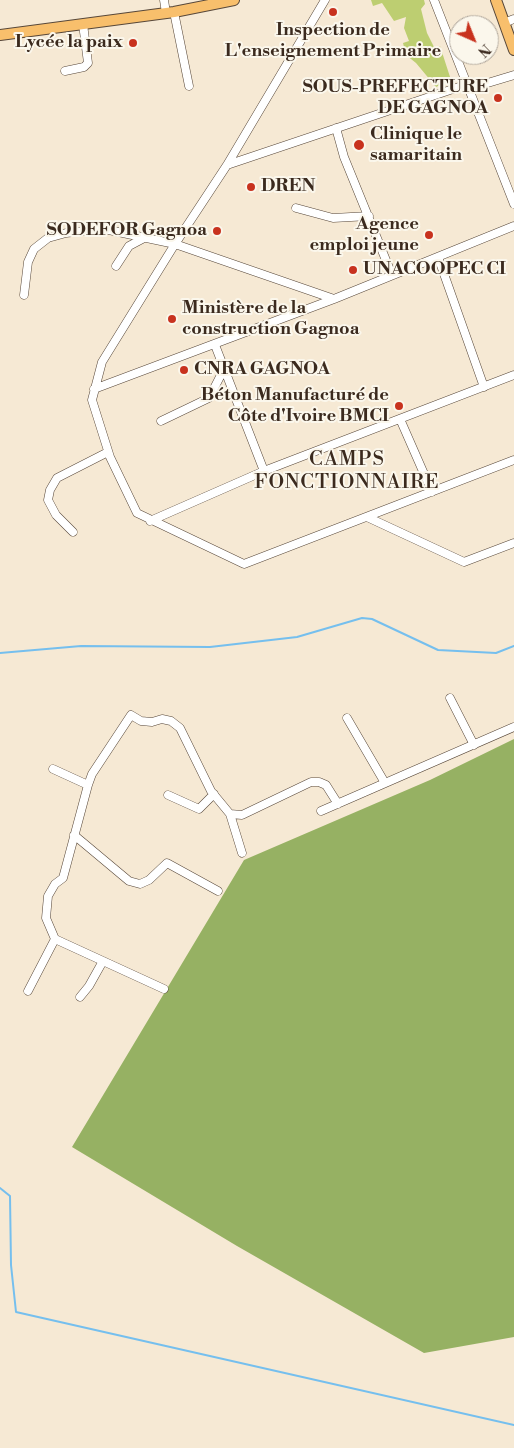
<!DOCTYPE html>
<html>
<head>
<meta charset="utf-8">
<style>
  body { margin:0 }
  #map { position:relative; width:514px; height:1448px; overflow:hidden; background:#f6e9d4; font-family:"Libre Bodoni",serif }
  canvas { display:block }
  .north { position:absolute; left:449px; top:15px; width:50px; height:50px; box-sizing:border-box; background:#fbf7ec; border:1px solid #aea59a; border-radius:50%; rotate:136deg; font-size:14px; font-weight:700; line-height:20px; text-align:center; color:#3b2a1e }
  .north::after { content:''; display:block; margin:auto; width:18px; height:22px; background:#c8321e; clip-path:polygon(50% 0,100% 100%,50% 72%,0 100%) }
</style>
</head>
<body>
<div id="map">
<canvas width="514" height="1448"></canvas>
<div class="north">N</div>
</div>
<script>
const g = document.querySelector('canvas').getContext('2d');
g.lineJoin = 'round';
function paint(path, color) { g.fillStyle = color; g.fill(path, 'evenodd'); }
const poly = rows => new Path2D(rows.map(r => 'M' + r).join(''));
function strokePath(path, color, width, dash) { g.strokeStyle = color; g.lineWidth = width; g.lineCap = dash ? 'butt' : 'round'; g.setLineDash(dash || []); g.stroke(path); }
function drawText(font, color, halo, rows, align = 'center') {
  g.font = font + ' "Libre Bodoni",serif'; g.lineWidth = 4; g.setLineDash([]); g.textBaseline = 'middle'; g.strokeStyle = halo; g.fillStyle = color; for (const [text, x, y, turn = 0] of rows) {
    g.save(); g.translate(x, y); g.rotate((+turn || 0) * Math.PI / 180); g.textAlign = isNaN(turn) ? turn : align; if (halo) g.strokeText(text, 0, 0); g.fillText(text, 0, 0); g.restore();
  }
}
paint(poly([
  [371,0,424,0,425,4,421,9,427,33,436,51,440,46,451,80,436,87,416,63,406,55,403,43,409,41,404,28,406,17,394,21,382,3,373,6]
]), '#bdce71');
paint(poly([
  [514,739,514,1337,424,1353,237,1246,72,1147,244,860,430,780]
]), '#96b163');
strokePath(poly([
  [0,653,81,646,210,647,297,637,362,618,372,619,438,650,496,653,514,646],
  [0,1188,10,1196,11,1265,16,1312,514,1425]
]), '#75bfee', 2);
const minor = poly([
  [164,0,166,13],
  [325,0,227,165,175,244,102,362,92,400,110,457,137,513,244,564,514,460],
  [434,0,514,204],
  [174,12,189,86],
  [504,23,514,19],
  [65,71,84,67,88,63,83,24],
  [336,128,344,157,392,275],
  [227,165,459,87,481,85,514,75],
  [296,208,333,218,369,216],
  [438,257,484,387],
  [116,266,129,246,146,237],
  [24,295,28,262,34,249,48,238,66,233,104,229,175,244,334,299],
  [215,345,264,471],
  [94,389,334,299,514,226],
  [400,419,432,492],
  [161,421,209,398,224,369],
  [367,517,464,562,514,543],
  [150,521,264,471,514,375],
  [73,532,56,515,48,500,50,490,57,478,108,452],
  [450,698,474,745],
  [347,718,385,783],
  [53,769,88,785,63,878,55,884,48,896,46,918,55,939,164,989],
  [88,785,92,774,131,715,141,721,152,722,162,719,171,721,180,728,211,791,230,814,242,853],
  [168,795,199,809,214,794],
  [321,811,514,727],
  [230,814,242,815,311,782,319,782,326,785,338,804],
  [74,835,129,881,140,884,149,880,167,863,218,891],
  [28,991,55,939],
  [80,997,89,986,103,961]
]);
const major = poly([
  [496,0,514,50],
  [0,35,174,12,234,0]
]);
strokePath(minor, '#574739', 9);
strokePath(major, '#574739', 12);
strokePath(minor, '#fff', 8);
strokePath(major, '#f8bf6c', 10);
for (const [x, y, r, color] of [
  [333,12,5,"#c8321e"],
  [133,43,5,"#c8321e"],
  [498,98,5,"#c8321e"],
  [359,145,6,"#c8321e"],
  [251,187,5,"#c8321e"],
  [217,231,5,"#c8321e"],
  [429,235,5,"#c8321e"],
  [353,270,5,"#c8321e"],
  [172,319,5,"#c8321e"],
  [184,370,5,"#c8321e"],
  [399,406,5,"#c8321e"]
]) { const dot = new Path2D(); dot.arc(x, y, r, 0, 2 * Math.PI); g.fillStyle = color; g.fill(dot); strokePath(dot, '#fbf7ec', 2); }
drawText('bold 18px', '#3b2a1e', '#fbf7ec', [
  ["Inspection de",333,31,"center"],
  ["L'enseignement Primaire",333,52,"center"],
  ["Lycée la paix",123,43],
  ["SOUS-PREFECTURE",488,88],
  ["DE GAGNOA",488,109],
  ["Clinique le",370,135,"left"],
  ["samaritain",370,156,"left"],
  ["DREN",261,187,"left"],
  ["Agence",419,225],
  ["emploi jeune",419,246],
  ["SODEFOR Gagnoa",207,231],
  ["UNACOOPEC CI",363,270,"left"],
  ["Ministère de la",182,309,"left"],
  ["construction Gagnoa",182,330,"left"],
  ["CNRA GAGNOA",194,370,"left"],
  ["Béton Manufacturé de",389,396],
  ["Côte d'Ivoire BMCI",389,417]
], 'right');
g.letterSpacing = '1px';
drawText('20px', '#3b2a1e', '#fbf7ec', [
  ["CAMPS",347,460],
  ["FONCTIONNAIRE",347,483]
]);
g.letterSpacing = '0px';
</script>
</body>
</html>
